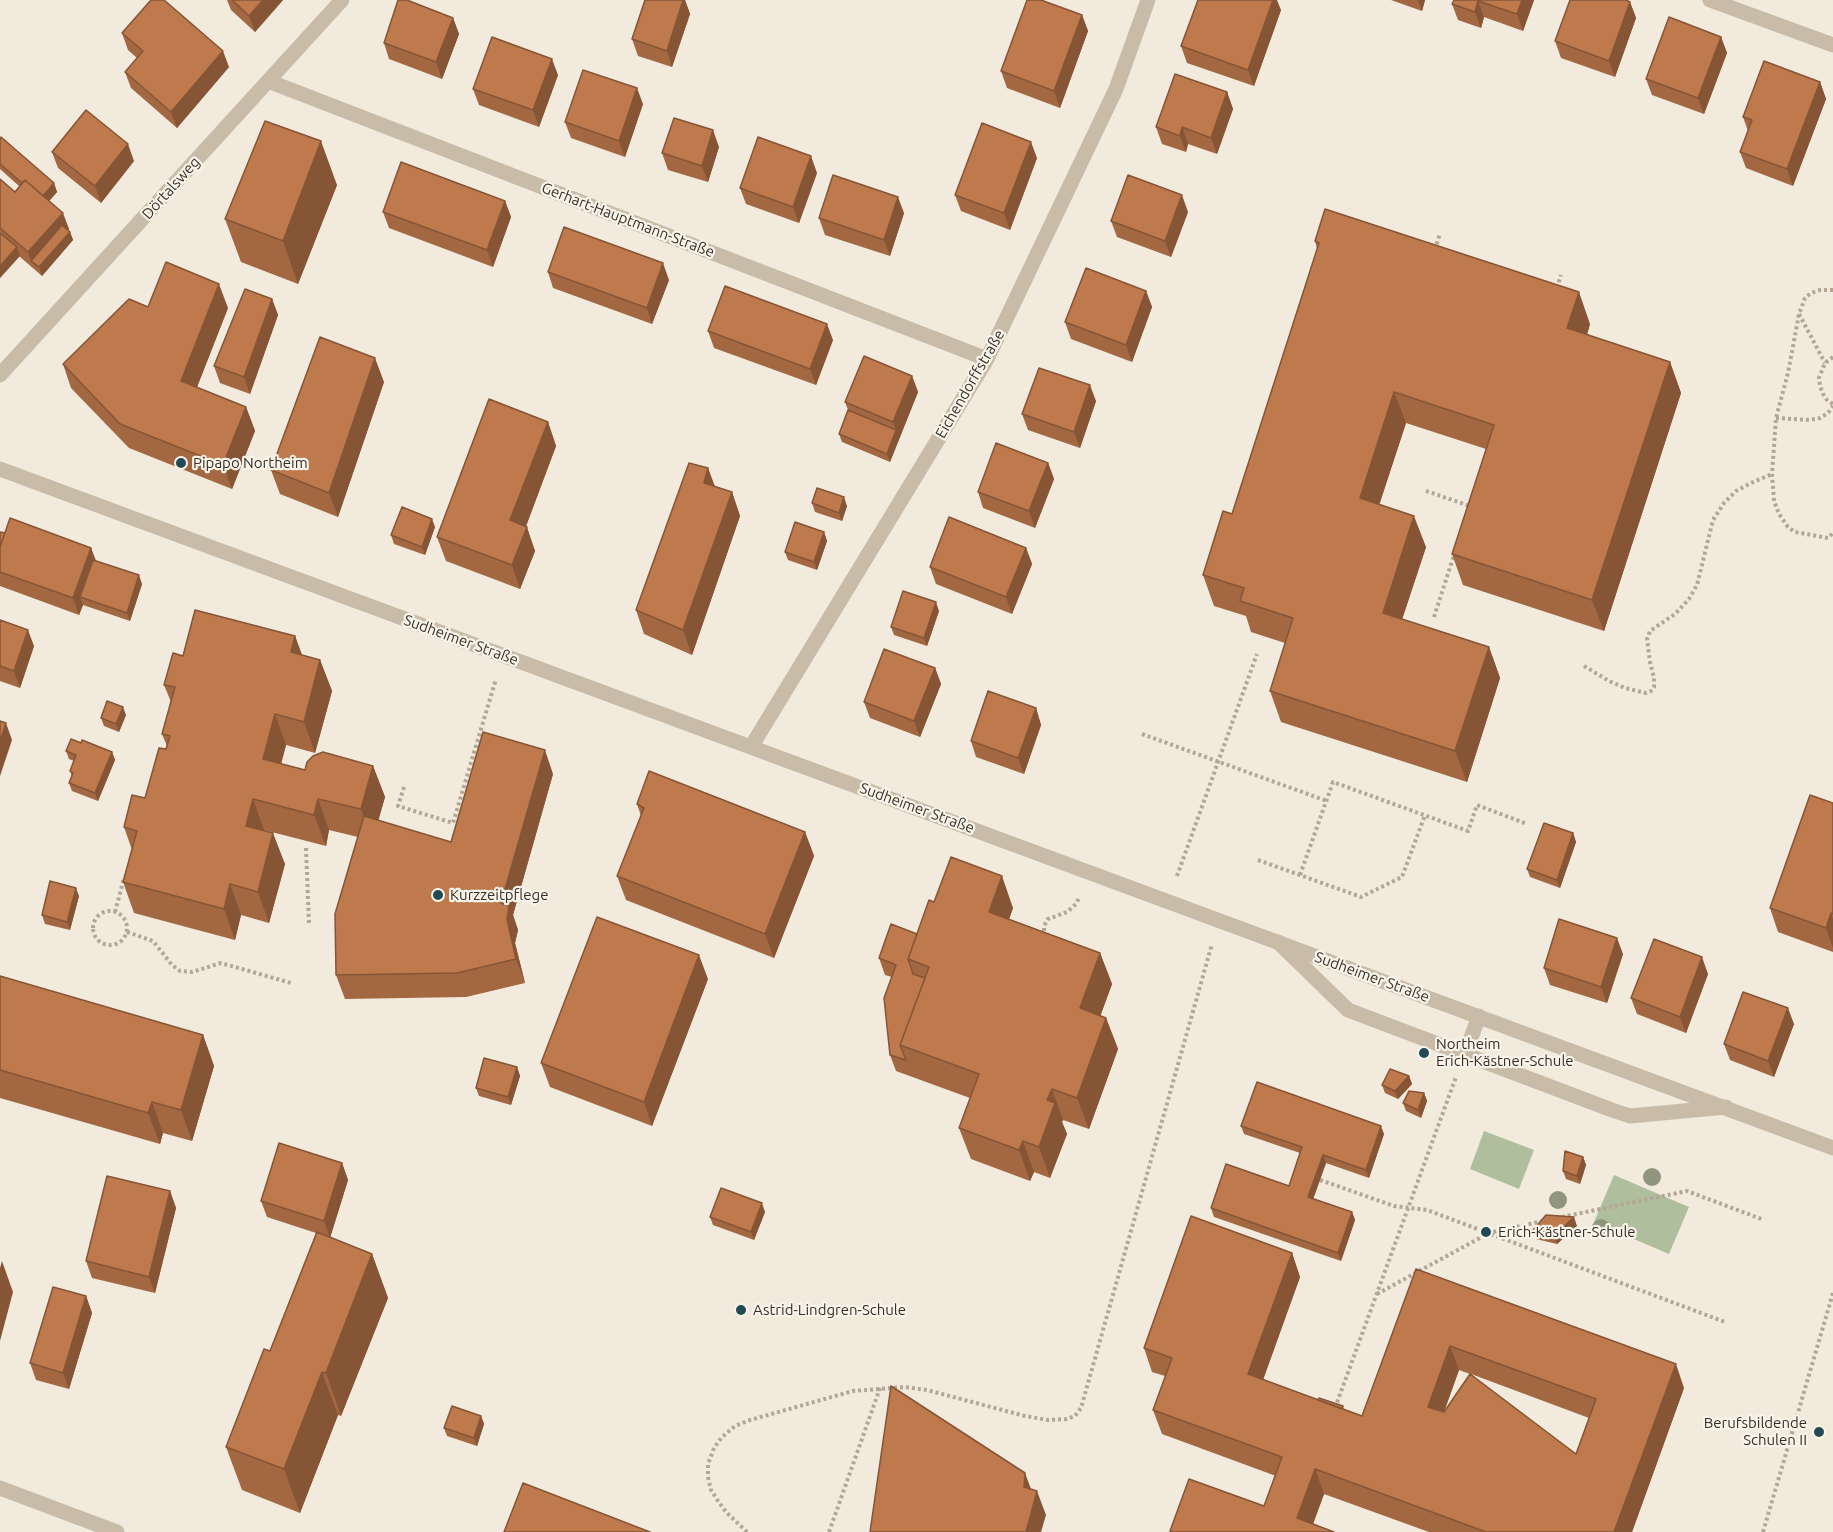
<!DOCTYPE html>
<html>
<head>
<meta charset="utf-8">
<style>
  body { margin:0 }
  canvas { display:block; background:#f1eadd }
</style>
</head>
<body>
<canvas width="1833" height="1532"></canvas>
<script>
const g = document.querySelector('canvas').getContext('2d');
g.lineJoin = 'round';
function paint(path, color) { g.fillStyle = color; g.fill(path, 'evenodd'); }
const poly = rows => new Path2D(rows.map(r => 'M' + r).join(''));
function strokePath(path, color, width, dash) { g.strokeStyle = color; g.lineWidth = width; g.lineCap = dash ? 'butt' : 'round'; g.setLineDash(dash || []); g.stroke(path); }
function drawText(font, color, halo, rows, align = 'center') {
  g.font = font + ' Ubuntu,sans-serif'; g.lineWidth = 4.5; g.setLineDash([]); g.textBaseline = 'middle'; g.strokeStyle = halo; g.fillStyle = color; for (const [text, x, y, turn = 0] of rows) {
    g.save(); g.translate(x, y); g.rotate((+turn || 0) * Math.PI / 180); g.textAlign = isNaN(turn) ? turn : align; if (halo) g.strokeText(text, 0, 0); g.fillText(text, 0, 0); g.restore();
  }
}
paint(poly([
  [1484,1131,1534,1150,1519,1189,1470,1169],
  [1614,1175,1689,1207,1669,1254,1594,1222]
]), '#afbf9e');
strokePath(poly([
  [1435,250,1440,233],
  [1557,288,1561,275],
  [1833,290,1820,290,1811,293,1805,298,1799,314,1788,373,1776,418,1772,474,1774,501,1779,514,1788,527,1795,532,1828,538,1833,533],
  [1799,314,1825,363],
  [1833,357,1825,363,1819,378,1820,386,1823,394,1827,400,1833,404],
  [1776,418,1810,420,1820,418,1828,413,1833,406],
  [1426,491,1470,506],
  [1434,617,1454,555],
  [1584,666,1609,681,1625,688,1646,693,1651,691,1654,687,1654,678,1650,662,1647,639,1650,631,1675,614,1689,599,1697,585,1713,520,1724,503,1736,491,1751,483,1772,474],
  [1142,734,1327,801],
  [404,787,398,806,453,823,496,679],
  [306,848,309,924],
  [1258,860,1361,897,1402,877,1425,815],
  [1300,875,1333,782,1468,831,1477,805,1527,824],
  [1177,876,1257,654],
  '93 928a17 17 0 1 1 34 0a17 17 0 1 1-34 0Z',
  [115,912,124,878],
  [127,932,153,941,172,965,180,971,192,972,221,963,291,983],
  [1044,937,1044,926,1048,919,1067,912,1076,904,1079,898],
  [1320,1180,1394,1206,1427,1210,1725,1322],
  [1562,1217,1687,1191,1764,1220],
  [1377,1294,1489,1233,1543,1221],
  [1335,1408,1456,1077],
  [747,1532,726,1512,718,1501,711,1490,708,1477,708,1464,714,1448,722,1437,735,1426,750,1420,853,1391,905,1387,927,1390,1025,1416,1048,1420,1067,1419,1075,1416,1081,1408,1212,944],
  [829,1532,880,1388],
  [1763,1532,1833,1293]
]), '#b4a694', 4, [3, 3]);
strokePath(poly([
  [1278,942,1348,1010,1612,1110,1630,1116,1726,1107],
  [1465,1054,1479,1016]
]), '#c8bca9', 15);
strokePath(poly([
  [1710,0,1833,45],
  [268,81,987,359],
  [0,375,342,0],
  [0,469,1833,1148],
  [751,747,987,359,1116,89,1148,0],
  [0,1488,117,1532]
]), '#c8bca9', 15);
g.fillStyle = '#90967d';
for (const [x, y] of [
  [1652,1177],
  [1558,1200],
  [1601,1228]
]) { g.beginPath(); g.arc(x, y, 9, 0, 2 * Math.PI); g.fill(); }
paint(poly([
  [227,0,283,0,255,32,231,10],
  [645,0,685,0,690,14,672,67,638,56,632,39],
  [1391,0,1425,0,1422,11],
  [1454,0,1534,0,1523,31,1484,17,1481,28,1458,20,1452,4],
  [1630,2,1636,18,1615,77,1561,58,1555,41],
  [1281,10,1254,86,1187,63,1181,46],
  [1082,15,1088,31,1060,108,1007,88,1001,71],
  [453,18,459,34,442,79,389,59,384,43],
  [122,33,229,67,177,128,131,88,125,72,137,58,128,50],
  [1721,37,1727,53,1704,114,1652,95,1646,79],
  [558,75,539,127,479,105,473,89],
  [1820,82,1826,99,1793,186,1746,168,1740,152,1748,131,1743,117],
  [1227,92,1233,109,1217,154,1188,144,1186,152,1162,144,1156,127],
  [643,104,625,157,571,138,565,122],
  [0,139,54,183,57,192,49,201,69,229,68,230,70,232,73,240,42,276,19,256,0,278,0,179,15,192,19,186,0,169],
  [719,147,708,182,668,170,662,153],
  [52,152,134,161,101,203,58,168],
  [1037,158,1010,230,961,211,955,195],
  [817,173,799,223,746,204,740,188],
  [337,185,298,284,241,262,225,219],
  [505,201,511,217,493,267,389,228,383,212],
  [1188,212,1171,257,1117,237,1111,221],
  [904,213,890,256,825,235,819,218],
  [1315,241,1590,324,1587,335,1670,362,1681,393,1604,631,1463,585,1452,554,1486,449,1406,423,1379,505,1426,547,1402,619,1489,647,1500,678,1467,782,1281,722,1270,691,1285,643,1251,632,1246,616,1214,606,1203,575,1232,514,1317,249],
  [548,272,669,280,652,324,553,288],
  [1146,291,1152,307,1132,362,1071,339,1065,322],
  [272,299,278,315,250,394,220,383,214,366],
  [148,307,228,308,197,387,246,407,255,431,232,489,129,448,71,388,63,364],
  [708,331,833,340,816,385,714,348],
  [912,376,918,392,890,462,842,442,839,434,848,410,845,402],
  [384,382,338,517,280,494,271,470],
  [1096,401,1080,448,1028,430,1022,414],
  [548,422,556,446,526,526,535,551,520,589,446,561,437,537],
  [1048,463,1054,479,1035,528,983,508,978,492],
  [708,468,714,486,732,492,740,516,692,655,644,634,636,610],
  [812,503,847,506,842,521,815,512],
  [435,527,425,555,394,544,391,535],
  [0,532,5,533,91,548,96,561,142,584,130,621,83,605,79,615,0,586],
  [824,532,827,541,817,570,788,560,785,552],
  [1026,548,1032,564,1012,614,936,584,930,567],
  [939,611,927,646,894,635,891,627],
  [0,620,34,646,20,688,0,681],
  [295,636,302,656,320,660,332,691,315,753,286,745,281,764,305,770,373,766,385,797,378,820,451,842,553,774,513,915,518,930,515,943,525,983,466,997,345,999,336,975,358,837,329,830,326,846,264,830,285,864,269,923,241,915,235,940,134,913,123,882,132,850,124,827,145,798,166,749,167,746,162,734,171,702,164,685,183,656],
  [935,668,941,684,920,737,870,718,864,702],
  [1036,708,1041,725,1024,774,976,757,971,741],
  [126,715,119,732,104,726,101,718],
  [81,743,112,752,115,760,98,801,72,791,69,783,72,777,70,771,74,761,69,759,66,751],
  [1833,803,1833,952,1778,932,1770,908],
  [637,804,805,832,814,856,774,958,626,900,617,876,641,816],
  [1573,833,1576,842,1560,888,1530,877,1527,869],
  [79,896,70,930,45,924,42,915],
  [934,902,1013,908,1009,919,1100,953,1112,984,1100,1016,1106,1018,1118,1049,1089,1129,1063,1120,1062,1122,1067,1134,1050,1178,1034,1172,1030,1181,971,1159,959,1128,970,1098,896,1071,890,1055,892,977,885,975,879,958,917,934],
  [1623,954,1607,1003,1550,985,1544,968],
  [1708,974,1686,1033,1637,1014,1631,998],
  [0,976,203,1035,214,1066,192,1141,163,1133,160,1144,0,1098],
  [708,979,652,1126,550,1087,541,1063],
  [1794,1024,1774,1077,1730,1060,1724,1044],
  [517,1067,520,1076,511,1105,479,1096,476,1088],
  [1409,1076,1412,1084,1398,1099,1385,1093,1382,1085],
  [1424,1093,1427,1101,1421,1118,1406,1111,1403,1103],
  [1241,1126,1384,1134,1369,1178,1326,1163,1313,1199,1352,1212,1355,1220,1341,1261,1214,1217,1211,1208,1289,1186,1300,1153,1244,1134],
  [1583,1157,1586,1165,1580,1184,1566,1179,1563,1171],
  [342,1163,348,1180,330,1238,372,1254,388,1298,341,1416,338,1415,300,1513,242,1490,226,1447,270,1351,316,1233,267,1217,261,1201],
  [170,1191,176,1208,155,1293,92,1278,86,1261],
  [765,1212,754,1240,713,1225,710,1217],
  [1577,1226,1557,1244,1536,1239,1533,1230],
  [1292,1253,1300,1277,1263,1380,1318,1400,1343,1406,1344,1410,1362,1416,1416,1269,1684,1388,1632,1532,1429,1532,1324,1494,1313,1524,1334,1532,1170,1532,1170,1531,1264,1506,1276,1476,1162,1434,1153,1410,1165,1376,1152,1372,1144,1348],
  [1459,1370,1470,1374,1444,1412],
  [1471,1374,1589,1418,1576,1454],
  [86,1296,92,1313,69,1389,36,1380,30,1363],
  [481,1416,484,1424,477,1446,447,1436,444,1428]
]), '#a36842');
paint(poly([
  [263,0,283,0,255,32,249,16],
  [683,0,685,0,690,14,672,67,667,51],
  [1273,0,1277,0,1281,10,1254,86,1248,70],
  [1418,0,1425,0,1422,11],
  [1522,0,1534,0,1523,31,1517,14],
  [1478,1,1484,17,1481,28,1475,12],
  [1630,2,1636,18,1615,77,1609,61],
  [1082,15,1088,31,1060,108,1054,91],
  [453,18,459,34,442,79,436,62],
  [1721,37,1727,53,1704,114,1698,98],
  [223,51,229,67,177,128,171,112],
  [552,59,558,75,539,127,533,110],
  [1820,82,1826,99,1793,186,1787,169],
  [637,88,643,104,625,157,619,141],
  [1227,92,1233,109,1217,154,1211,138],
  [1182,127,1188,144,1186,152,1180,136],
  [713,130,719,147,708,182,702,166],
  [321,141,337,185,298,284,283,241],
  [1031,142,1037,158,1010,230,1004,213],
  [128,144,134,161,101,203,95,186],
  [811,156,817,173,799,223,793,207],
  [54,183,57,192,44,207,41,199],
  [1182,195,1188,212,1171,257,1165,241],
  [898,197,904,213,890,256,884,240],
  [505,201,511,217,493,267,487,250],
  [63,213,69,229,37,266,31,261,28,252],
  [70,232,73,240,42,276,39,267],
  [17,247,20,256,0,278,0,266],
  [663,263,669,280,652,324,647,308],
  [219,284,228,308,190,405,181,381],
  [1146,291,1152,307,1132,362,1126,345],
  [1579,292,1590,324,1579,360,1567,328],
  [272,299,278,315,250,394,244,377],
  [827,324,833,340,816,385,810,369],
  [375,358,384,382,338,517,329,493],
  [1670,362,1681,393,1604,631,1592,600],
  [912,376,918,392,890,462,887,454,896,430,893,422],
  [1090,385,1096,401,1080,448,1074,432],
  [1394,392,1406,423,1371,530,1360,498],
  [246,407,255,431,232,489,223,465],
  [548,422,556,446,519,545,510,520],
  [1048,463,1054,479,1035,528,1029,511],
  [708,468,717,492,704,483],
  [732,492,740,516,692,655,683,630],
  [844,497,847,506,842,521,839,513],
  [1414,516,1426,547,1394,644,1383,613],
  [432,519,435,527,425,555,422,547],
  [527,527,535,551,520,589,512,565],
  [824,532,827,541,817,570,814,562],
  [91,548,97,564,80,597,83,605,79,615,73,598],
  [1026,548,1032,564,1012,614,1006,597],
  [139,575,142,584,130,621,127,613],
  [936,602,939,611,927,646,924,638],
  [28,630,34,646,20,688,14,671],
  [295,636,307,668,291,652],
  [1489,647,1500,678,1467,782,1455,751],
  [320,660,332,691,315,753,304,722],
  [935,668,941,684,920,737,914,721],
  [123,707,126,715,119,732,116,724],
  [1036,708,1041,725,1024,774,1018,758],
  [275,714,286,745,274,790,263,759],
  [6,723,12,740,0,776,0,742],
  [545,750,553,774,513,915,518,930,515,943,525,983,516,959,501,903],
  [112,752,115,760,98,801,95,793],
  [373,766,385,797,373,840,361,809],
  [253,799,264,830,257,857,246,826],
  [318,799,329,830,326,846,314,815],
  [805,832,814,856,774,958,765,934],
  [273,833,285,864,269,923,258,892],
  [1573,833,1576,842,1560,888,1557,880],
  [1002,876,1013,908,1000,943,989,912],
  [230,884,241,915,235,940,224,909],
  [76,888,79,896,70,930,67,922],
  [1831,913,1833,919,1833,948,1826,928],
  [1617,938,1623,954,1607,1003,1601,987],
  [1100,953,1112,984,1092,1039,1080,1008],
  [699,955,708,979,652,1126,644,1102],
  [1702,957,1708,974,1686,1033,1680,1017],
  [1788,1008,1794,1024,1774,1077,1768,1061],
  [1106,1018,1118,1049,1089,1129,1077,1098],
  [203,1035,214,1066,192,1141,181,1110],
  [517,1067,520,1076,511,1105,508,1097],
  [1409,1076,1412,1084,1398,1099,1395,1091],
  [1052,1089,1063,1120,1062,1122,1067,1134,1050,1178,1039,1147,1047,1100],
  [1424,1093,1427,1101,1421,1118,1418,1110],
  [152,1102,163,1133,160,1144,148,1113],
  [1381,1126,1384,1134,1369,1178,1366,1170],
  [1023,1141,1034,1172,1030,1181,1019,1150],
  [1323,1155,1326,1163,1311,1205,1308,1197],
  [1583,1157,1586,1165,1580,1184,1577,1176],
  [342,1163,348,1180,330,1238,324,1221],
  [170,1191,176,1208,155,1293,149,1277],
  [762,1203,765,1212,754,1240,751,1232],
  [1352,1212,1355,1220,1341,1261,1338,1253],
  [1574,1217,1577,1226,1557,1244,1554,1236],
  [1292,1253,1300,1277,1256,1399,1248,1374],
  [372,1254,388,1298,341,1416,326,1373],
  [2,1261,13,1292,0,1341,0,1268],
  [86,1296,92,1313,69,1389,63,1373],
  [1450,1346,1459,1370,1437,1431,1428,1407],
  [1676,1364,1684,1388,1632,1532,1614,1532],
  [322,1372,338,1415,300,1513,284,1469],
  [481,1416,484,1424,477,1446,474,1438],
  [1315,1469,1324,1494,1310,1532,1297,1518],
  [1025,1473,1034,1497,1037,1491,1046,1515,1041,1532,1026,1532,1024,1487]
]), '#855536');
const building = poly([
  [151,0,164,0,223,51,171,112,125,72,143,51,122,33,151,0],
  [232,0,263,0,249,16,232,0],
  [398,0,407,0,453,18,436,62,384,43,398,0],
  [645,0,683,0,667,51,632,39,645,0],
  [1027,0,1041,0,1082,15,1054,91,1001,71,1027,0],
  [1198,0,1273,0,1248,70,1181,46,1198,0],
  [1454,0,1522,0,1517,14,1478,1,1475,12,1452,4,1454,0],
  [1570,0,1626,0,1630,2,1609,61,1555,41,1570,0],
  [1669,17,1721,37,1698,98,1646,79,1669,17],
  [492,37,552,59,533,110,473,89,492,37],
  [1764,61,1820,82,1787,169,1740,152,1752,120,1743,117,1764,61],
  [583,70,637,88,619,141,565,122,583,70],
  [1175,74,1227,92,1211,138,1182,127,1180,136,1156,127,1175,74],
  [86,110,128,144,95,186,52,152,86,110],
  [674,118,713,130,702,166,662,153,674,118],
  [265,121,321,141,283,241,225,219,265,121],
  [982,123,1031,142,1004,213,955,195,982,123],
  [1,137,54,183,43,196,25,180,22,183,0,164,0,139,1,137],
  [758,137,811,156,793,207,740,188,758,137],
  [401,162,505,201,487,250,383,212,401,162],
  [833,175,898,197,884,240,819,218,833,175],
  [1128,175,1182,195,1165,241,1111,221,1128,175],
  [0,179,15,192,25,180,63,213,28,252,0,228,0,179],
  [1325,209,1579,292,1567,328,1670,362,1592,600,1452,554,1494,425,1394,392,1360,498,1414,516,1383,613,1489,647,1455,751,1270,691,1293,618,1240,601,1244,588,1203,575,1223,511,1232,514,1319,243,1315,241,1325,209],
  [62,225,70,232,39,267,31,261,62,225],
  [564,227,663,263,647,308,548,272,564,227],
  [0,233,17,247,0,266,0,233],
  [166,262,219,284,181,381,246,407,223,465,120,424,63,364,129,299,148,307,166,262],
  [1086,268,1146,291,1126,345,1065,322,1086,268],
  [725,286,827,324,810,369,708,331,725,286],
  [245,289,272,299,244,377,214,366,245,289],
  [320,337,375,358,329,493,271,470,320,337],
  [864,356,912,376,893,422,845,402,864,356],
  [1039,368,1090,385,1074,432,1022,414,1039,368],
  [489,399,548,422,510,520,527,527,512,565,437,537,489,399],
  [848,410,896,430,887,454,839,434,848,410],
  [996,443,1048,463,1029,511,978,492,996,443],
  [689,463,708,468,704,483,732,492,683,630,636,610,689,463],
  [817,488,844,497,839,513,812,503,817,488],
  [402,507,432,519,422,547,391,535,402,507],
  [949,517,1026,548,1006,597,930,567,949,517],
  [10,518,91,548,73,598,0,572,0,547,10,518],
  [795,522,824,532,814,562,785,552,795,522],
  [0,532,5,533,0,547,0,532],
  [93,560,139,575,127,613,80,597,93,560],
  [903,591,936,602,924,638,891,627,903,591],
  [195,610,295,636,291,652,320,660,304,722,275,714,263,759,305,770,307,762,313,756,323,752,373,766,361,809,318,799,314,815,253,799,246,826,273,833,258,892,230,884,224,909,123,882,137,831,124,827,132,795,145,798,159,748,166,749,170,736,162,734,175,687,164,685,173,653,183,656,195,610],
  [0,620,28,630,14,671,0,666,0,620],
  [884,649,935,668,914,721,864,702,884,649],
  [988,691,1036,708,1018,758,971,741,988,691],
  [107,701,123,707,116,724,101,718,107,701],
  [0,721,6,723,0,742,0,721],
  [483,732,545,750,501,903,509,906,507,919,516,959,457,973,336,975,335,914,364,816,451,842,483,732],
  [71,739,81,743,82,740,112,752,95,793,69,783,73,773,70,771,76,755,66,751,71,739],
  [649,771,805,832,765,934,617,876,644,808,637,804,649,771],
  [1810,795,1833,803,1833,914,1831,913,1826,928,1770,908,1810,795],
  [1544,823,1573,833,1557,880,1527,869,1544,823],
  [951,857,1002,876,989,912,1100,953,1080,1008,1106,1018,1077,1098,1052,1089,1047,1100,1055,1103,1039,1147,1023,1141,1019,1150,959,1128,979,1074,900,1045,929,967,908,959,929,900,934,902,951,857],
  [50,881,76,888,67,922,42,915,50,881],
  [597,917,699,955,644,1102,541,1063,597,917],
  [1559,919,1617,938,1601,987,1544,968,1559,919],
  [891,924,917,934,908,959,913,974,925,978,900,1045,906,1060,890,1055,884,998,896,965,879,958,891,924],
  [1654,939,1702,957,1680,1017,1631,998,1654,939],
  [0,976,203,1035,181,1110,152,1102,148,1113,0,1070,0,976],
  [1743,992,1788,1008,1768,1061,1724,1044,1743,992],
  [484,1058,517,1067,508,1097,476,1088,484,1058],
  [1390,1069,1409,1076,1395,1091,1382,1085,1390,1069],
  [1257,1082,1381,1126,1366,1170,1323,1155,1308,1197,1352,1212,1338,1253,1211,1208,1226,1164,1289,1186,1302,1147,1241,1126,1257,1082],
  [1409,1091,1424,1093,1418,1110,1403,1103,1409,1091],
  [279,1143,342,1163,324,1221,261,1201,279,1143],
  [1565,1151,1583,1157,1577,1176,1563,1171,1565,1151],
  [107,1176,170,1191,149,1277,86,1261,107,1176],
  [721,1188,762,1203,751,1232,710,1217,721,1188],
  [1546,1215,1574,1217,1554,1236,1533,1230,1546,1215],
  [1191,1216,1292,1253,1248,1374,1362,1416,1416,1269,1676,1364,1614,1532,1486,1532,1315,1469,1297,1518,1334,1532,1173,1532,1170,1531,1189,1479,1264,1506,1282,1457,1153,1410,1172,1358,1144,1348,1191,1216],
  [1450,1346,1596,1399,1576,1454,1470,1374,1444,1412,1428,1407,1450,1346],
  [317,1232,372,1254,326,1373,322,1372,284,1469,226,1447,264,1349,270,1351,317,1232],
  [53,1287,86,1296,63,1373,30,1363,53,1287],
  [891,1386,1025,1473,1024,1487,1037,1491,1026,1532,870,1532,891,1386],
  [1319,1398,1343,1406,1342,1409,1318,1400,1319,1398],
  [452,1406,481,1416,474,1438,444,1428,452,1406],
  [523,1483,650,1532,504,1532,523,1483]
]);
paint(building, '#be794d');
strokePath(building, '#855536', 1.5);
for (const [x, y, r, color] of [
  [181,463,6,"#214a55"],
  [438,895,6,"#214a55"],
  [1424,1053,6,"#214a55"],
  [1486,1232,6,"#214a55"],
  [741,1310,6,"#214a55"],
  [1819,1432,6,"#214a55"]
]) { const dot = new Path2D(); dot.arc(x, y, r, 0, 2 * Math.PI); g.fillStyle = color; g.fill(dot); strokePath(dot, '#f8f4e9', 2); }
drawText('15px', '#362f29', '#f8f4e9', [
  ["Dörtalsweg",171,188,-48],
  ["Gerhart-Hauptmann-Straße",628,220,21],
  ["Eichendorffstraße",970,384,-60],
  ["Sudheimer Straße",461,640,20],
  ["Sudheimer Straße",917,808,20],
  ["Sudheimer Straße",1372,977,20]
]);
drawText('15px', '#362f29', '#f8f4e9', [
  ["Pipapo Northeim",193,463],
  ["Kurzzeitpflege",450,895],
  ["Northeim",1436,1044],
  ["Erich-Kästner-Schule",1436,1061],
  ["Erich-Kästner-Schule",1498,1232],
  ["Astrid-Lindgren-Schule",753,1310],
  ["Berufsbildende",1807,1423,"right"],
  ["Schulen II",1807,1440,"right"]
], 'left');
</script>
</body>
</html>
